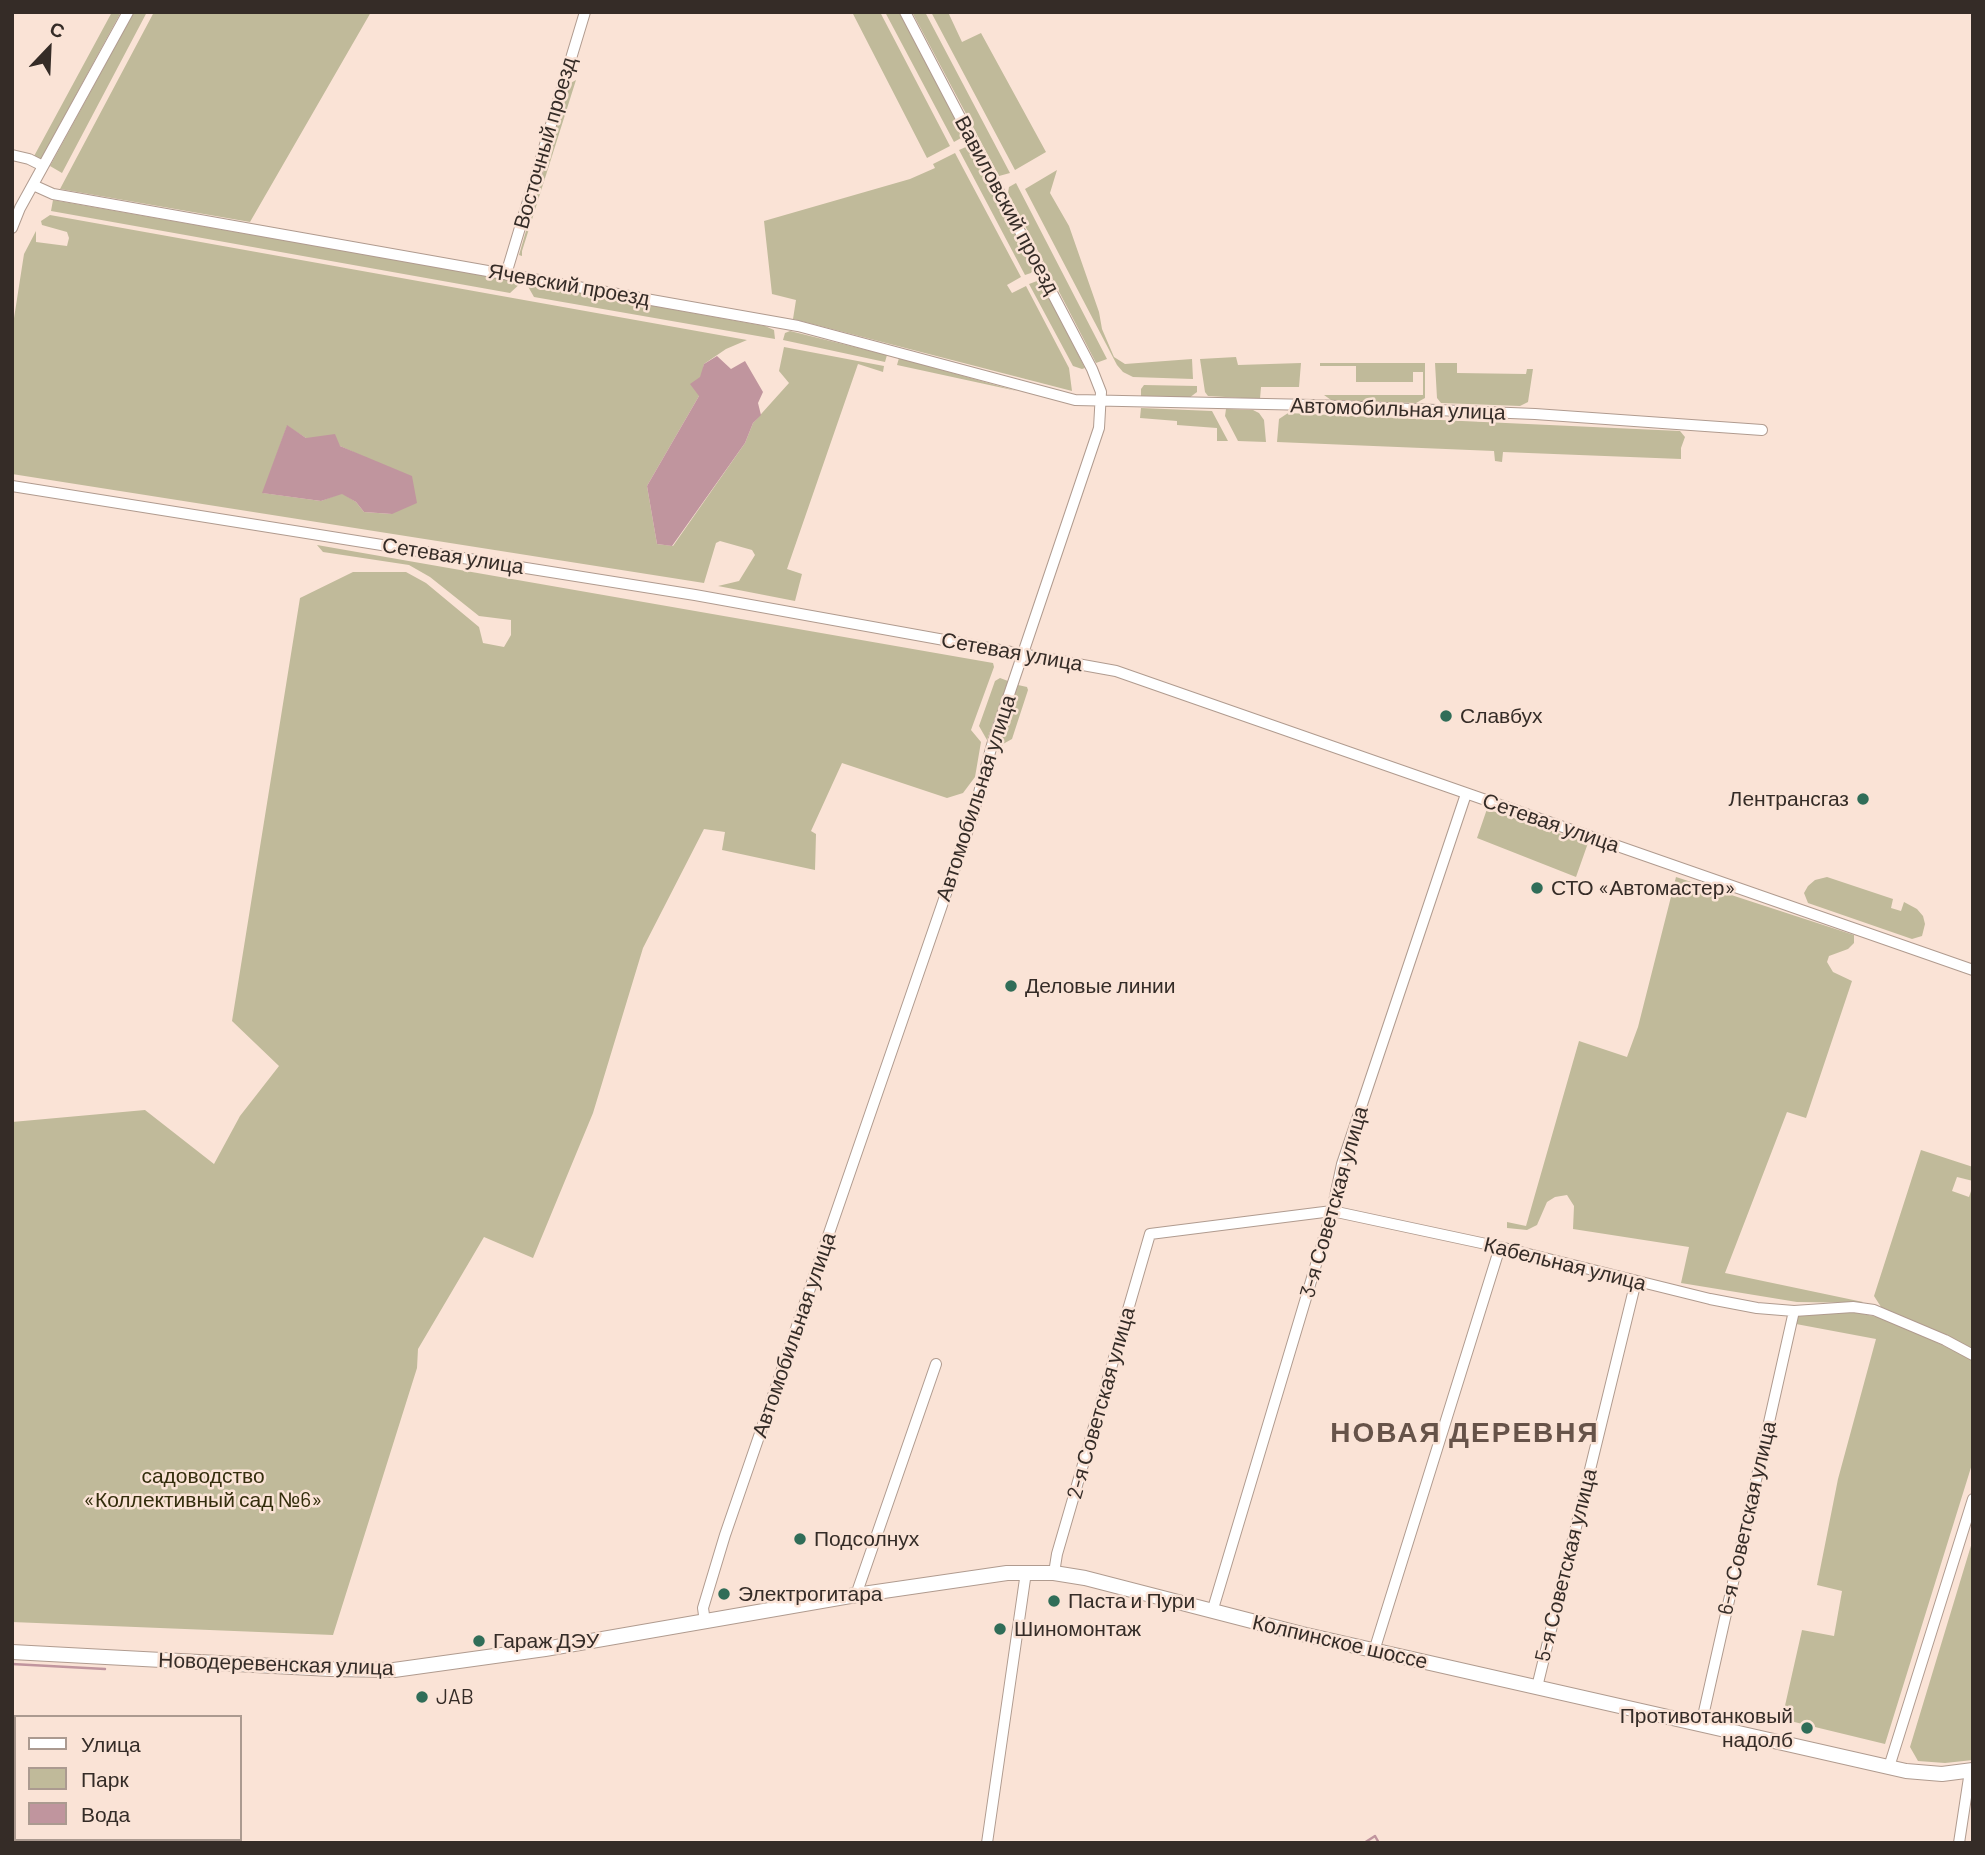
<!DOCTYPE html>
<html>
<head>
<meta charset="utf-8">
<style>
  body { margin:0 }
  #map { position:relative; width:1985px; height:1855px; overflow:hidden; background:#fae3d6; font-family:Barlow,sans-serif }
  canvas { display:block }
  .frame { position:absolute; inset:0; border:14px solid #352c27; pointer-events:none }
  .legend { position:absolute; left:14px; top:1715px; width:228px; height:126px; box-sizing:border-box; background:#fae3d6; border:2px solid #ab9a90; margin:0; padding:9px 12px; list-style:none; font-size:21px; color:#352c27 }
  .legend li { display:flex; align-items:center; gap:14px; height:35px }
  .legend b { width:35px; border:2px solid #ab9a90 }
  .north { position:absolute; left:14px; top:14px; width:70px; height:70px; -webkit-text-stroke:5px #fae3d6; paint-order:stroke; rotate:23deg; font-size:19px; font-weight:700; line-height:28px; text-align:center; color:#352c27 }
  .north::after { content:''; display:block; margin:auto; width:24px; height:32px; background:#352c27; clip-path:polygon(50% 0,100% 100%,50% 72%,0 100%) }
</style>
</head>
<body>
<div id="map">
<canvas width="1985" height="1855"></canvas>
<div class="frame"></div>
<ul class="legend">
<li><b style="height:9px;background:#fff"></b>Улица</li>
<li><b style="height:19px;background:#c0ba9a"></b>Парк</li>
<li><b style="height:19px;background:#c0959e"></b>Вода</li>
</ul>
<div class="north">С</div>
</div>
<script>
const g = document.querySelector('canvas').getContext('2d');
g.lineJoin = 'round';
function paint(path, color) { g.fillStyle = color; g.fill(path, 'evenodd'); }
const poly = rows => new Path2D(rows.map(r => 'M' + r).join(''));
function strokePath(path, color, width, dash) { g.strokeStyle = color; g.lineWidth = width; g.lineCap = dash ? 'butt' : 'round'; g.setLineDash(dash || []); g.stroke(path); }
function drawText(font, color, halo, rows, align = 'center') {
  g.font = font + ' Barlow,sans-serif'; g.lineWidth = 5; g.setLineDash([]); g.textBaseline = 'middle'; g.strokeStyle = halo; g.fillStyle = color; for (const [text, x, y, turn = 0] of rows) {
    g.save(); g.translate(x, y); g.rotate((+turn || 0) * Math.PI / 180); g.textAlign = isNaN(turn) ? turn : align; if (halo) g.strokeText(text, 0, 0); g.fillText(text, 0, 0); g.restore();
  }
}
paint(poly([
  [112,12,121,12,40,161,33,158],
  [134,12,147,12,62,173,50,166],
  [154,12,371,12,250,222,60,189],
  [852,12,880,12,950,146,927,158],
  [885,12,899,12,962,129,961,138,954,142],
  [912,12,925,12,1010,173,999,176],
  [931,12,948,12,962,42,981,33,1046,152,1015,170],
  [576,80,522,251,522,256,519,255,569,84],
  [968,146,1034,267,1031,273,1025,275,959,150],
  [955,153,1021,277,1007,285,1012,293,1026,286,1069,368,1072,391,793,319,796,300,772,294,764,221,910,179,935,168,933,164],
  [1057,170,1050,193,1069,226,1099,312,1102,329,1114,357,1125,364,1192,359,1193,379,1133,377,1123,372,1117,365,1025,189],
  [1016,183,1107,359,1096,363,1008,193,1009,187],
  [53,200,522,282,510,293,51,211],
  [50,215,747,340,726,349,704,364,699,396,647,486,657,544,673,546,745,443,753,423,789,383,779,371,784,347,884,366,883,372,858,364,787,569,802,574,795,601,718,586,739,581,755,555,752,550,720,541,716,543,704,583,12,474,12,331,24,254,36,231,36,242,67,246,69,238,67,232,42,225,41,221],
  [287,426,306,438,340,446,373,461,392,514,364,512,356,502,342,493,321,501,263,493],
  [1037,281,1043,283,1085,368,1082,369,1073,366,1029,284],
  [526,283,765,326,774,330,775,339,534,297],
  [790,331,887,355,885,362,783,340,785,333],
  [1236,357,1238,365,1301,363,1299,387,1261,387,1260,399,1208,396,1205,392,1200,359],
  [899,358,1017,391,897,365],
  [1320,363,1425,363,1425,398,1416,403,1331,400,1324,395,1423,395,1423,372,1413,372,1413,382,1356,382,1356,366,1320,366],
  [1435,363,1457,363,1457,373,1526,374,1527,369,1533,369,1528,402,1520,406,1441,403,1437,398],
  [1144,385,1197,386,1197,392,1189,398,1141,396,1141,389],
  [1141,408,1212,411,1228,441,1217,441,1217,428,1177,425,1177,421,1140,418],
  [1226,409,1253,410,1259,413,1264,420,1266,442,1238,441,1225,416],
  [1288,413,1680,431,1685,437,1681,448,1681,459,1503,452,1502,462,1495,461,1494,451,1277,442,1279,419],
  [317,545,993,663,994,667,971,730,981,742,975,777,963,793,947,798,842,763,811,831,816,834,815,870,722,850,725,832,704,829,643,948,593,1113,533,1258,484,1237,418,1349,417,1368,333,1635,12,1622,12,1122,145,1110,214,1164,240,1116,279,1066,232,1021,300,598,353,572,406,572,426,583,479,627,483,643,504,647,511,635,511,620,479,616,430,577,409,565,323,552],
  [1000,678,1008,681,987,740,979,726,995,681],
  [1018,685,1027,687,1028,690,1012,739,1003,744,1000,752,998,751,999,739],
  [1487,809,1588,843,1576,877,1477,838],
  [1676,877,1854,935,1854,943,1848,949,1829,956,1827,962,1833,972,1852,981,1806,1118,1787,1112,1725,1273,1863,1302,1861,1303,1797,1302,1681,1283,1689,1247,1573,1229,1574,1206,1567,1195,1555,1197,1547,1202,1537,1225,1527,1230,1507,1228,1507,1222,1526,1226,1579,1041,1627,1057,1638,1027],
  [1827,877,1893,899,1891,908,1901,911,1904,902,1917,909,1923,916,1925,924,1922,936,1912,939,1808,903,1804,893,1808,886,1815,880],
  [1921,1150,1973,1167,1973,1181,1957,1177,1952,1191,1969,1197,1973,1185,1973,1350,1883,1310,1874,1296],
  [1850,1311,1891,1320,1973,1360,1973,1461,1885,1744,1782,1719,1802,1630,1834,1636,1842,1591,1817,1585,1838,1479,1876,1339,1796,1324,1797,1313],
  [1973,1539,1973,1760,1945,1763,1918,1761,1910,1747]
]), '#c0ba9a');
paint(poly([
  [717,356,731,369,745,361,763,392,758,403,761,415,753,423,745,443,672,546,657,544,647,486,699,396,690,384,700,377,704,364],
  [287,425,306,438,335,434,340,446,412,476,417,503,392,514,364,512,356,502,342,494,321,501,262,493]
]), '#c0959e');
strokePath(poly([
  [12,1664,105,1669],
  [1364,1843,1375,1836,1379,1843]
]), '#c0959e', 2.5);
const street = poly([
  [12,155,29,159,43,166],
  [33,185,53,194,798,326,1075,400,1313,405,1535,414,1762,430],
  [12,228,20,208,128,12],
  [506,274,585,12],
  [12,486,695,595,1116,671,1973,970],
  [1054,1573,1057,1554,1150,1234,1332,1211,1500,1247,1710,1299,1757,1308,1794,1311,1853,1307,1874,1310,1945,1340,1973,1355],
  [856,1595,936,1364],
  [1212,1612,1332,1211,1342,1164,1466,794],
  [705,1622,703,1608,725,1535,972,818,992,745,1099,428,1101,392,1092,369,905,12],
  [1374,1651,1500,1247],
  [1537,1687,1636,1281],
  [1701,1725,1794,1311],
  [1889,1767,1973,1499],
  [987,1843,1026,1572],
  [1959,1843,1970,1771]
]);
const secondary = poly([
  [12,1652,330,1669,394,1670,545,1649,856,1595,1007,1573,1054,1573,1085,1578,1302,1634,1906,1771,1942,1774,1973,1770]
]);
strokePath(street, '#b09b8f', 12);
strokePath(secondary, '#b09b8f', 16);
strokePath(street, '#fff', 10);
strokePath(secondary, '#fff', 14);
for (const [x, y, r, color] of [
  [1446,716,7,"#306d58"],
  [1863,799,7,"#306d58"],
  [1537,888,7,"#306d58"],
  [1011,986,7,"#306d58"],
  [800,1539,7,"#306d58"],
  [724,1594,7,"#306d58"],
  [1054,1601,7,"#306d58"],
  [1000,1629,7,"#306d58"],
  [479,1641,7,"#306d58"],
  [422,1697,7,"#306d58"],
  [1807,1728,7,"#306d58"]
]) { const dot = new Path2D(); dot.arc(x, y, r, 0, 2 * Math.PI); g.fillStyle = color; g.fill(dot); strokePath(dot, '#fae3d6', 2.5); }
drawText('21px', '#352c27', '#fae3d6', [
  ["Восточный проезд",545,143,-74],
  ["Вавиловский проезд",1007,205,62],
  ["Ячевский проезд",569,285,10],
  ["Автомобильная улица",1398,409,2],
  ["Сетевая улица",453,556,9],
  ["Сетевая улица",1012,652,10],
  ["Автомобильная улица",976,798,-72],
  ["Сетевая улица",1551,823,19],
  ["3-я Советская улица",1334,1202,-74],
  ["Кабельная улица",1565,1264,14],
  ["Автомобильная улица",794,1335,-71],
  ["2-я Советская улица",1101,1403,-74],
  ["6-я Советская улица",1747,1518,-77],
  ["5-я Советская улица",1566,1565,-76],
  ["Колпинское шоссе",1340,1642,13],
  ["Новодеревенская улица",276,1664,2]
]);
drawText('21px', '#352c27', '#fae3d6', [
  ["Славбух",1460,716],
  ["Лентрансгаз",1849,799,"right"],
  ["СТО «Автомастер»",1551,888],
  ["Деловые линии",1025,986],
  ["Подсолнух",814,1539],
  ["Электрогитара",738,1594],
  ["Паста и Пури",1068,1601],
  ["Шиномонтаж",1014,1629],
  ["Гараж ДЭУ",493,1641],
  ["JAB",436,1697],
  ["Противотанковый",1793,1716,"right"],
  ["надолб",1793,1740,"right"]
], 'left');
drawText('21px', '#332d0c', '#fae3d6', [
  ["садоводство",203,1476],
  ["«Коллективный сад №6»",203,1500]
]);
g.letterSpacing = '2px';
drawText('bold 28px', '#665349', '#fae3d6', [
  ["НОВАЯ ДЕРЕВНЯ",1465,1433]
]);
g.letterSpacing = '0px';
</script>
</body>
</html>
